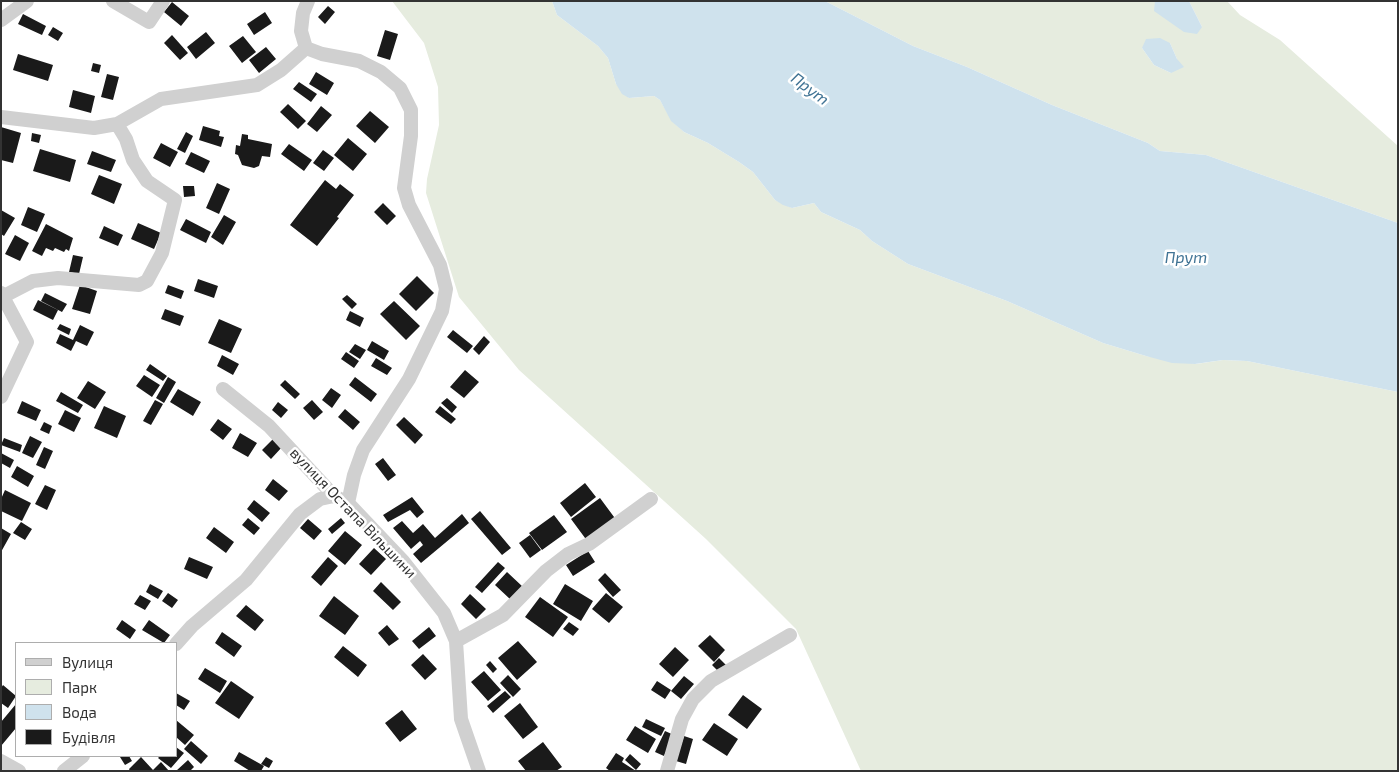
<!DOCTYPE html>
<html>
<head>
<meta charset="utf-8">
<style>
  body { margin:0 }
  #map { position:relative; width:1399px; height:772px; overflow:hidden; background:#fff; font-family:"Exo 2",sans-serif }
  canvas { display:block }
  .frame { position:absolute; inset:0; border:2px solid #333; pointer-events:none }
  .legend { position:absolute; left:15px; top:642px; width:162px; height:115px; box-sizing:border-box; background:#fff; border:1px solid #adadad; margin:0; padding:6px 9px; list-style:none; font-size:15px; color:#333 }
  .legend li { display:flex; align-items:center; gap:10px; height:25px }
  .legend b { width:25px; border:1px solid #adadad }
</style>
</head>
<body>
<div id="map">
<canvas width="1399" height="772"></canvas>
<div class="frame"></div>
<ul class="legend">
<li><b style="height:6px;background:#d0d0d0"></b>Вулиця</li>
<li><b style="height:14px;background:#e6ecdf"></b>Парк</li>
<li><b style="height:14px;background:#cfe2ed"></b>Вода</li>
<li><b style="height:14px;background:#1a1a1a"></b>Будівля</li>
</ul>
</div>
<script>
const g = document.querySelector('canvas').getContext('2d');
g.lineJoin = 'round';
function paint(path, color) { g.fillStyle = color; g.fill(path, 'evenodd'); }
const poly = rows => new Path2D(rows.map(r => 'M' + r).join(''));
function strokePath(path, color, width, dash) { g.strokeStyle = color; g.lineWidth = width; g.lineCap = dash ? 'butt' : 'round'; g.setLineDash(dash || []); g.stroke(path); }
function drawText(font, color, halo, rows, align = 'center') {
  g.font = font + ' "Exo 2",sans-serif'; g.lineWidth = 5; g.setLineDash([]); g.textBaseline = 'middle'; g.strokeStyle = halo; g.fillStyle = color; for (const [text, x, y, turn = 0] of rows) {
    g.save(); g.translate(x, y); g.rotate((+turn || 0) * Math.PI / 180); g.textAlign = isNaN(turn) ? turn : align; if (halo) g.strokeText(text, 0, 0); g.fillText(text, 0, 0); g.restore();
  }
}
paint(poly([
  [392,1,552,1,557,15,598,46,608,58,616,84,629,98,654,96,660,100,672,121,684,132,708,143,739,162,753,172,775,200,792,208,814,203,821,212,860,230,872,241,908,264,1007,301,1103,343,1146,356,1196,364,1223,360,1247,361,1398,392,1398,771,861,771,796,629,706,539,519,370,459,297,426,193,427,179,439,125,438,87,424,43],
  [825,1,1155,1,1202,27,1189,1,1227,1,1240,15,1280,40,1398,146,1398,223,1206,155,1160,151,1148,143,1052,105,967,67,913,46],
  [1170,43,1177,59,1171,73,1154,65,1142,48]
]), '#e6ecdf');
paint(poly([
  [552,1,825,1,913,46,967,67,1052,105,1148,143,1160,151,1206,155,1398,223,1398,392,1247,361,1223,360,1195,364,1172,363,1146,356,1103,343,1007,301,908,264,872,241,860,230,821,212,814,203,792,208,783,205,775,200,753,172,739,162,708,143,684,132,671,121,660,100,654,96,629,98,622,94,616,84,608,58,598,46,557,15],
  [1155,1,1189,1,1202,27,1197,34,1184,32,1154,11],
  [1160,38,1170,43,1177,59,1184,67,1171,73,1154,65,1142,48,1146,39]
]), '#cfe2ed');
paint(poly([
  [172,2,189,16,181,26,164,12],
  [328,6,335,12,325,24,318,17],
  [265,12,272,23,254,35,247,24],
  [23,14,46,26,42,35,18,24],
  [53,27,63,33,58,41,48,35],
  [385,30,398,34,390,60,377,56],
  [206,32,215,43,196,59,187,47],
  [172,35,188,53,180,60,164,43],
  [243,36,256,52,242,63,229,46],
  [266,47,276,59,259,73,249,60],
  [18,54,53,65,48,81,13,70],
  [93,63,101,65,99,73,91,71],
  [316,72,334,83,327,95,309,84],
  [107,74,119,77,113,100,101,97],
  [299,82,317,94,311,102,293,89],
  [73,90,95,96,91,113,69,107],
  [288,104,306,121,298,129,280,112],
  [321,106,332,115,317,132,307,124],
  [370,111,389,127,375,143,356,126],
  [203,126,220,131,219,136,224,137,221,147,199,140],
  [1,127,21,133,13,163,1,160],
  [186,132,193,136,185,153,177,149],
  [32,133,41,135,39,143,31,141],
  [242,134,248,135,248,139,272,144,270,157,262,156,259,166,254,168,242,165,238,155,235,154,236,145,240,146],
  [348,138,367,154,353,171,334,155],
  [161,143,178,152,170,167,153,158],
  [289,144,312,160,304,171,281,154],
  [40,149,76,160,70,182,33,171],
  [323,150,334,158,324,171,313,163],
  [92,151,116,160,111,172,87,164],
  [191,152,210,161,204,173,185,164],
  [99,175,122,184,114,204,91,194],
  [325,180,336,189,340,184,354,195,337,217,339,218,317,246,290,225],
  [217,183,230,189,219,214,206,208],
  [183,186,194,186,195,196,184,197],
  [383,203,396,216,387,225,374,212],
  [28,207,45,214,37,232,21,225],
  [1,210,15,218,4,236,1,234],
  [224,215,236,222,223,245,211,237],
  [186,219,211,232,206,243,180,230],
  [138,223,161,233,154,249,131,239],
  [46,224,73,238,69,251,66,249,64,252,55,248,53,251,46,248,42,256,32,251],
  [104,226,123,235,118,246,99,238],
  [15,235,29,243,20,261,5,254],
  [73,255,83,257,79,274,69,272],
  [417,276,434,293,416,311,399,294],
  [198,279,218,286,214,298,194,291],
  [80,285,97,291,90,314,72,309],
  [168,285,184,291,181,299,165,293],
  [45,293,67,304,62,312,41,301],
  [347,295,357,304,352,309,342,299],
  [38,300,58,310,53,320,33,310],
  [394,301,420,326,406,340,380,314],
  [165,309,184,316,180,326,161,319],
  [350,311,364,318,360,327,346,320],
  [219,319,242,329,231,353,208,343],
  [60,324,71,329,69,335,57,329],
  [80,325,94,332,87,346,76,341,71,351,56,343,60,334,73,340],
  [453,330,473,346,467,353,447,337],
  [484,336,490,342,479,355,473,349],
  [372,341,389,351,384,360,367,350],
  [355,344,366,350,360,359,349,352],
  [346,352,359,361,354,368,341,359],
  [222,355,239,364,233,375,217,366],
  [376,358,392,368,387,375,371,366],
  [150,364,167,376,163,381,146,370],
  [465,370,479,382,464,398,450,387],
  [144,375,160,385,152,397,136,386],
  [168,377,176,382,164,403,156,398],
  [355,377,377,394,371,402,349,385],
  [285,380,300,394,295,399,280,385],
  [88,381,106,392,95,409,77,398],
  [331,388,341,395,332,408,322,400],
  [178,389,201,402,193,416,170,402],
  [61,392,83,405,78,413,56,401],
  [447,398,457,407,452,413,441,403],
  [155,400,163,404,151,425,143,421],
  [312,400,323,412,314,420,303,408],
  [22,401,41,410,36,421,17,413],
  [278,402,288,410,281,418,272,410],
  [104,406,126,416,117,438,94,428],
  [440,406,456,419,451,424,435,412],
  [345,409,360,422,353,430,338,417],
  [65,410,81,418,74,432,58,424],
  [404,417,423,435,415,444,396,425],
  [218,419,232,429,223,440,210,430],
  [44,422,52,426,49,434,40,430],
  [240,433,257,443,248,457,232,448],
  [30,436,42,442,33,458,22,453],
  [4,438,22,445,20,452,1,445],
  [274,438,283,446,271,459,262,450],
  [44,447,53,451,45,469,36,465],
  [1,453,14,460,10,468,1,463],
  [383,458,396,475,388,481,375,464],
  [17,466,34,476,28,487,11,477],
  [273,479,288,491,279,501,265,490],
  [585,483,596,497,571,517,560,503],
  [45,485,56,490,47,510,35,504],
  [5,490,31,503,22,521,1,511,1,499],
  [412,497,424,512,417,518,410,510,388,522,383,515],
  [600,498,617,521,588,542,571,519],
  [254,500,270,513,262,522,247,509],
  [480,511,511,548,502,555,471,519],
  [462,514,469,523,421,563,413,554,423,545,420,541,411,549,393,528,402,521,413,533,423,524,435,538],
  [554,515,567,532,542,550,529,533],
  [248,518,260,528,254,535,242,525],
  [341,518,345,523,332,534,328,529],
  [308,519,322,531,314,540,300,528],
  [21,522,32,529,25,540,13,533],
  [214,527,234,542,226,553,206,538],
  [1,528,11,534,1,552],
  [345,531,362,545,345,565,328,551],
  [530,535,541,550,530,558,519,543],
  [374,548,386,559,371,575,359,564],
  [588,551,595,562,573,576,566,565],
  [189,557,213,567,207,579,184,569],
  [328,557,338,566,321,586,311,577],
  [498,562,505,568,482,593,475,587],
  [507,572,523,587,511,600,495,585],
  [605,573,621,590,613,597,598,580],
  [381,582,401,602,393,610,373,591],
  [150,584,163,591,158,599,146,592],
  [565,584,593,601,581,621,553,604],
  [168,593,178,600,172,608,162,601],
  [606,593,623,607,609,623,592,609],
  [470,594,486,609,476,619,461,604],
  [140,595,151,601,145,610,134,604],
  [334,596,359,616,345,635,319,616],
  [540,597,568,617,553,637,525,617],
  [246,605,264,620,255,631,236,616],
  [122,620,136,630,130,639,116,629],
  [149,620,170,635,164,643,142,630],
  [569,622,579,629,573,636,563,629],
  [387,625,399,639,389,646,378,633],
  [429,627,436,636,419,649,412,641],
  [222,632,242,646,234,657,215,643],
  [710,635,725,650,714,662,698,646],
  [518,641,537,662,517,680,498,658],
  [343,646,367,665,358,677,334,657],
  [675,647,689,660,673,677,659,664],
  [423,654,437,669,425,680,411,665],
  [719,658,726,665,719,672,712,665],
  [490,661,497,669,493,673,486,665],
  [205,668,227,681,220,693,198,679],
  [484,671,501,690,488,701,471,682],
  [508,675,521,689,513,697,500,683],
  [684,676,694,684,681,699,671,691],
  [231,681,254,697,239,719,215,703],
  [657,681,671,690,665,699,651,690],
  [3,685,16,696,8,708,1,703,1,688],
  [505,691,511,697,493,713,487,706],
  [176,693,190,701,184,710,176,705],
  [743,695,762,709,747,729,728,715],
  [520,703,538,727,523,739,504,716],
  [16,704,16,728,1,746,1,722],
  [402,710,417,729,400,742,385,723],
  [646,719,665,728,661,736,642,727],
  [176,720,194,735,185,745,176,737],
  [714,723,738,739,727,756,702,740],
  [635,726,656,739,648,753,626,740],
  [665,731,674,735,664,756,655,752],
  [684,736,693,739,686,764,676,761],
  [191,741,208,756,201,764,184,749],
  [543,742,562,767,556,771,526,771,518,761],
  [176,747,184,753,171,768,158,758,160,756,176,756],
  [239,752,264,766,261,771,250,771,234,761],
  [616,753,624,758,622,762,636,771,610,771,606,768],
  [630,754,641,764,636,770,625,760],
  [123,756,129,756,132,761,125,765,120,757],
  [141,757,153,770,161,762,169,771,130,771,129,769],
  [266,757,273,761,269,768,261,764],
  [188,760,194,767,190,771,176,771]
]), '#1a1a1a');
strokePath(poly([
  [113,1,149,22,163,1],
  [1,20,27,1],
  [306,48,301,31,303,13,308,1],
  [1,117,94,128,117,124,161,99,257,85,281,70,306,48,322,54,359,61,381,72,400,88,411,110,411,136,404,188,409,205,440,265,446,289,442,311,409,379,363,450,354,475,348,503],
  [1,293,27,342,1,397],
  [4,296,33,281,58,278,139,285,147,281,162,253,175,200,147,181,133,160,126,139,117,124],
  [223,389,269,426,334,496,348,503,403,561,444,613,456,641,461,719,479,771],
  [456,641,503,615,546,571,568,554,589,544,651,499],
  [176,644,192,626,246,580,300,514,320,499,334,496],
  [1,761,19,771],
  [64,771,83,756],
  [667,771,682,719,693,699,711,681,790,635]
]), '#d0d0d0', 14);
drawText('15px', '#333', '#fff', [
  ["вулиця Остапа Вільшини",353,513,46]
]);
drawText('italic 16px', '#417495', '#fff', [
  ["Прут",810,89,37],
  ["Прут",1186,258]
]);
</script>
</body>
</html>
